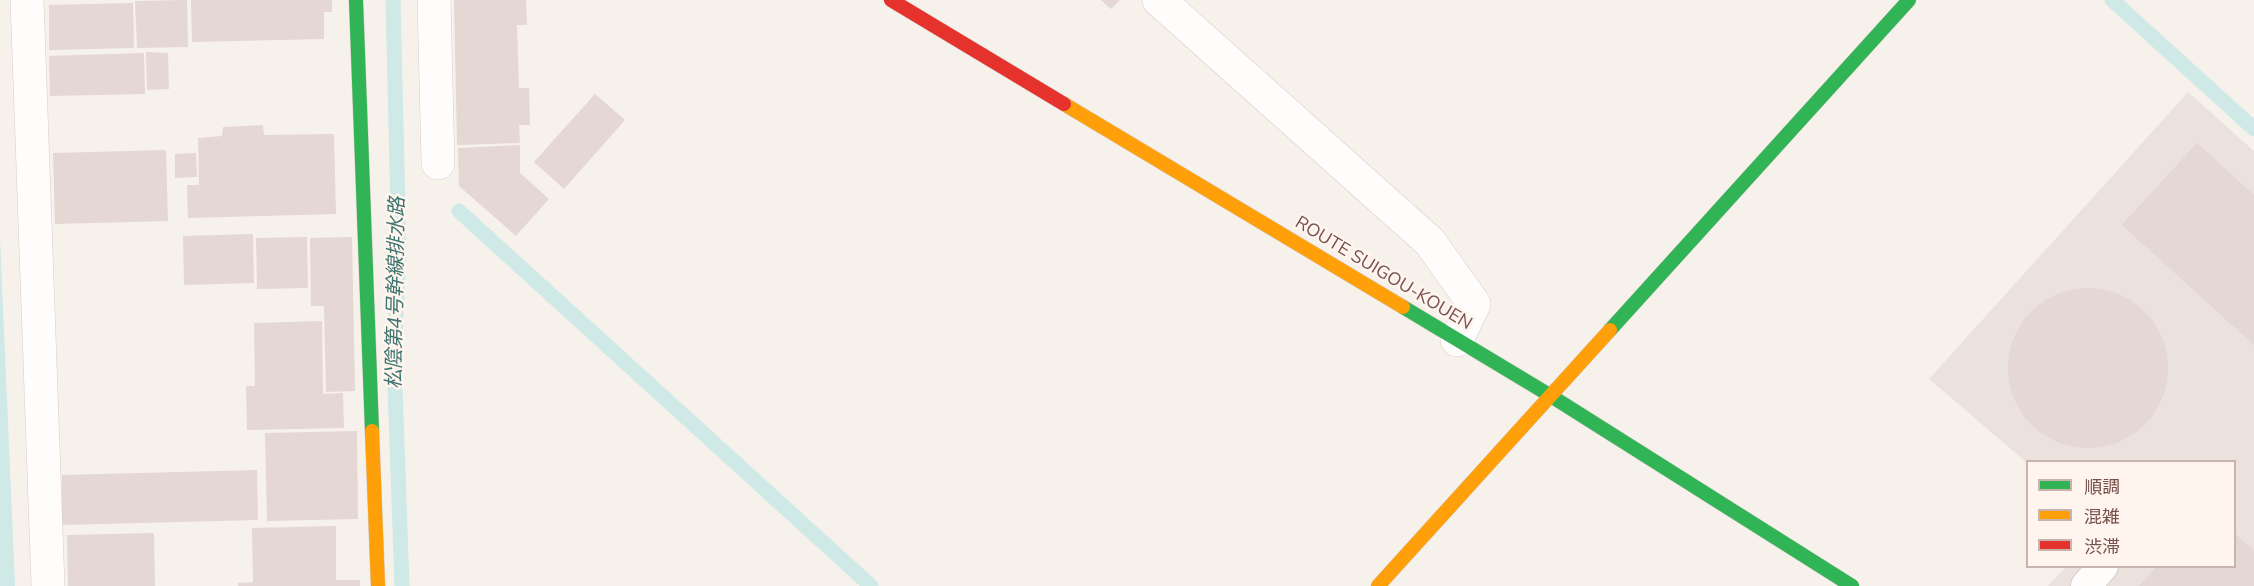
<!DOCTYPE html>
<html>
<head>
<meta charset="utf-8">
<style>
  body { margin:0 }
  #map { position:relative; width:2254px; height:586px; overflow:hidden; background:#f7f1ec; font-family:"Nunito Sans","Noto Sans JP",sans-serif }
  canvas { display:block }
  .legend { position:absolute; left:2026px; top:460px; width:210px; height:108px; box-sizing:border-box; background:#fff5ee; border:2px solid #c9b3ad; margin:0; padding:8px 10px; list-style:none; font-size:18px; color:#77514c }
  .legend li { display:flex; align-items:center; gap:12px; height:30px }
  .legend b { width:30px; border:2px solid #c9b3ad }
</style>
</head>
<body>
<div id="map">
<canvas width="2254" height="586"></canvas>
<ul class="legend">
<li><b style="height:8px;background:#30b455"></b>順調</li>
<li><b style="height:8px;background:#ff9f0a"></b>混雑</li>
<li><b style="height:8px;background:#e5322d"></b>渋滞</li>
</ul>
</div>
<script>
const g = document.querySelector('canvas').getContext('2d');
g.lineJoin = 'round';
function paint(path, color) { g.fillStyle = color; g.fill(path, 'evenodd'); }
const poly = rows => new Path2D(rows.map(r => 'M' + r).join(''));
function strokePath(path, color, width, dash) { g.strokeStyle = color; g.lineWidth = width; g.lineCap = dash ? 'butt' : 'round'; g.setLineDash(dash || []); g.stroke(path); }
function drawText(font, color, halo, rows, align = 'center') {
  g.font = font + ' "Nunito Sans","Noto Sans JP",sans-serif'; g.lineWidth = 5; g.setLineDash([]); g.textBaseline = 'middle'; g.strokeStyle = halo; g.fillStyle = color; for (const [text, x, y, turn = 0] of rows) {
    g.save(); g.translate(x, y); g.rotate((+turn || 0) * Math.PI / 180); g.textAlign = isNaN(turn) ? turn : align; if (halo) g.strokeText(text, 0, 0); g.fillText(text, 0, 0); g.restore();
  }
}
paint(poly([
  [2188,92,2254,151,2254,586,2048,586,2066,567,2234,566,2234,462,2027,463,1929,379]
]), '#ebe1dd');
paint(poly([
  [0,238,15,586,0,586]
]), '#cee9e6');
strokePath(poly([
  [393,0,399,252,394,358,402,586],
  [2112,0,2254,129],
  [459,211,871,586]
]), '#cee9e6', 15);
paint(poly([
  [187,0,188,47,137,48,135,1],
  [191,0,332,0,332,12,324,12,324,39,192,42],
  [454,0,526,0,527,25,517,25,519,88,529,88,530,125,519,125,520,143,457,145],
  [1101,0,1120,0,1111,9],
  [133,3,134,48,49,50,49,5],
  [146,52,168,53,169,89,147,90],
  [144,53,145,94,50,96,49,56],
  [595,94,625,120,564,189,534,162],
  [263,125,264,135,334,134,336,214,188,218,187,185,199,185,198,138,222,136,223,127],
  [2197,143,2254,195,2254,345,2122,225],
  [520,145,520,173,549,199,516,236,459,186,458,148],
  [166,150,168,221,55,224,53,153],
  [196,153,197,177,175,178,175,154],
  [253,234,254,283,184,285,183,236],
  [307,237,308,288,257,289,256,238],
  [352,237,355,391,326,392,324,306,311,306,310,238],
  '2008 368a80 80 0 1 1 160 0a80 80 0 1 1-160 0Z',
  [322,321,323,394,343,393,344,428,247,430,246,386,255,386,254,323],
  [357,431,358,519,267,521,265,433],
  [257,470,258,520,62,525,62,475],
  [336,526,336,580,360,580,360,586,238,586,238,583,253,582,252,528],
  [154,533,155,586,68,586,67,535],
  [2234,533,2254,551,2254,586,2139,586,2157,566,2234,566]
]), '#e4d7d4');
const lane = poly([
  [2086,586,2103,566]
]);
const street = poly([
  [27,0,48,586],
  [434,0,438,163],
  [1159,0,1430,242,1474,304,1457,340]
]);
const fast = poly([
  [356,0,372,431],
  [1403,307,1551,396,1852,586],
  [1610,330,1909,0]
]);
const slow = poly([
  [1064,104,1403,307],
  [372,431,378,586],
  [1378,586,1610,330]
]);
const jam = poly([
  [891,0,1064,104]
]);
strokePath(lane, '#d6ccc9', 32);
strokePath(street, '#d6ccc9', 34);
strokePath(fast, '#d8ceca', 15);
strokePath(slow, '#d8ceca', 15);
strokePath(jam, '#d8ceca', 15);
strokePath(lane, '#fefdfc', 30);
strokePath(street, '#fefdfc', 33);
strokePath(fast, '#30b455', 14);
strokePath(slow, '#ff9f0a', 14);
strokePath(jam, '#e5322d', 14);
drawText('18px', '#77514c', '#fff5ee', [
  ["ROUTE SUIGOU-KOUEN",1383,274,31]
]);
drawText('italic 20px', '#3c7471', '#fff5ee', [
  ["松陰第4号幹線排水路",397,293,-89]
]);
</script>
</body>
</html>
